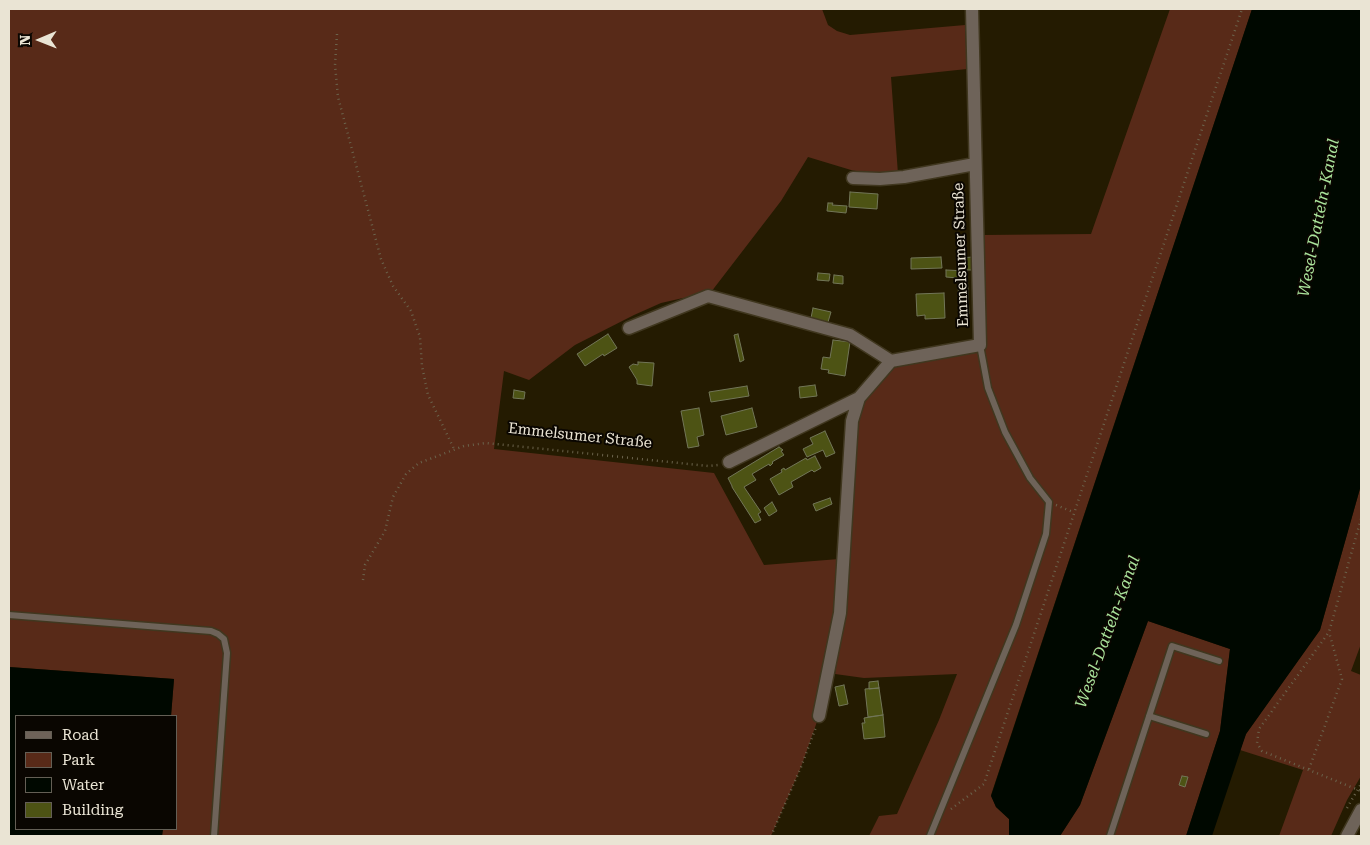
<!DOCTYPE html>
<html>
<head>
<meta charset="utf-8">
<style>
  body { margin:0 }
  #map { position:relative; width:1370px; height:845px; overflow:hidden; background:#241b01; font-family:"Roboto Serif",serif }
  canvas { display:block }
  .frame { position:absolute; inset:0; border:10px solid #eae4d4; pointer-events:none }
  .legend { position:absolute; left:15px; top:715px; width:162px; height:115px; box-sizing:border-box; background:#0a0601; border:1px solid #645f55; margin:0; padding:6px 9px; list-style:none; font-size:15px; color:#eae4d4 }
  .legend li { display:flex; align-items:center; gap:10px; height:25px }
  .legend b { width:25px; border:1px solid #645f55 }
  .north { position:absolute; left:15px; top:15px; width:50px; height:50px; -webkit-text-stroke:4px #0a0601; paint-order:stroke; rotate:269deg; font-size:14px; font-weight:700; line-height:20px; text-align:center; color:#eae4d4 }
  .north::after { content:''; display:block; margin:auto; width:18px; height:22px; background:#eae4d4; clip-path:polygon(50% 0,100% 100%,50% 72%,0 100%) }
</style>
</head>
<body>
<div id="map">
<canvas width="1370" height="845"></canvas>
<div class="frame"></div>
<ul class="legend">
<li><b style="height:6px;background:#6e6359"></b>Road</li>
<li><b style="height:14px;background:#582a18"></b>Park</li>
<li><b style="height:14px;background:#000800"></b>Water</li>
<li><b style="height:14px;background:#4d5314"></b>Building</li>
</ul>
<div class="north">N</div>
</div>
<script>
const g = document.querySelector('canvas').getContext('2d');
g.lineJoin = 'round';
function paint(path, color) { g.fillStyle = color; g.fill(path, 'evenodd'); }
const poly = rows => new Path2D(rows.map(r => 'M' + r).join(''));
function strokePath(path, color, width, dash) { g.strokeStyle = color; g.lineWidth = width; g.lineCap = dash ? 'butt' : 'round'; g.setLineDash(dash || []); g.stroke(path); }
function drawText(font, color, halo, rows, align = 'center') {
  g.font = font + ' "Roboto Serif",serif'; g.lineWidth = 4; g.setLineDash([]); g.textBaseline = 'middle'; g.strokeStyle = halo; g.fillStyle = color; for (const [text, x, y, turn = 0] of rows) {
    g.save(); g.translate(x, y); g.rotate((+turn || 0) * Math.PI / 180); g.textAlign = isNaN(turn) ? turn : align; if (halo) g.strokeText(text, 0, 0); g.fillText(text, 0, 0); g.restore();
  }
}
paint(poly([
  [9,9,822,9,828,25,837,31,850,35,965,25,967,69,891,77,898,174,881,176,851,170,808,157,781,201,708,296,683,298,661,303,634,315,575,345,529,380,504,371,494,449,714,473,764,565,839,559,835,611,819,716,801,767,771,836,162,836,163,829,176,829,176,716,171,716,174,679,9,667],
  [1170,9,1252,9,991,795,996,807,1009,819,1009,836,869,836,879,816,897,814,939,720,957,674,864,678,835,674,843,621,857,426,862,404,887,372,896,366,923,358,985,350,983,235,1091,234],
  [1361,485,1361,644,1351,671,1361,675,1361,776,1347,800,1331,836,1279,836,1303,770,1240,750,1246,734,1320,630],
  [1148,621,1230,649,1220,731,1186,836,1060,836,1080,805]
]), '#582a18');
paint(poly([
  [1252,9,1361,9,1361,485,1320,630,1246,734,1212,836,1186,836,1220,731,1230,649,1148,621,1080,805,1060,836,1009,836,1009,819,996,807,991,796],
  [9,667,174,679,171,716,16,716,16,829,163,829,162,836,9,836]
]), '#000800');
const building = poly([
  [850,192,878,194,877,209,849,207,850,192],
  [828,203,833,203,832,205,847,206,846,213,827,211,828,203],
  [941,257,942,268,911,269,911,258,941,257],
  [972,257,973,270,962,270,961,258,972,257],
  [946,270,967,271,969,314,959,314,958,278,946,277,946,270],
  [818,273,830,274,829,281,817,280,818,273],
  [834,275,843,276,843,284,833,283,834,275],
  [944,293,945,318,925,319,925,315,917,316,916,294,944,293],
  [813,308,831,312,828,322,811,318,813,308],
  [608,334,617,348,604,356,603,354,585,366,577,354,608,334],
  [738,334,744,360,740,362,734,335,738,334],
  [833,340,850,342,845,376,828,373,829,370,821,369,823,357,830,358,833,340],
  [638,362,654,363,652,386,637,384,637,380,629,367,633,364,638,365,638,362],
  [815,385,817,396,800,398,799,387,815,385],
  [747,386,749,396,711,402,709,392,747,386],
  [514,390,525,392,524,399,513,398,514,390],
  [699,408,704,435,697,437,699,446,688,448,681,411,699,408],
  [752,408,757,427,726,435,721,416,752,408],
  [825,431,835,453,826,457,823,450,807,457,803,449,813,444,810,438,825,431],
  [779,447,783,450,781,451,784,455,772,462,773,463,770,466,769,464,752,474,756,480,744,487,761,512,758,514,761,520,755,523,732,487,732,486,728,478,779,447],
  [815,456,821,468,814,472,812,470,791,482,793,487,779,495,770,479,782,472,781,470,784,468,785,470,806,458,807,460,815,456],
  [830,498,832,504,816,511,813,504,830,498],
  [772,502,777,511,769,516,764,508,772,502],
  [878,681,879,688,869,689,869,682,878,681],
  [844,685,848,704,839,706,835,687,844,685],
  [879,688,883,715,868,717,865,689,879,688],
  [883,715,885,737,864,739,862,723,865,723,864,718,883,715],
  [1182,776,1188,777,1185,787,1179,785,1182,776]
]);
paint(building, '#4d5314');
strokePath(building, '#727658', 1);
const service = poly([
  [9,615,211,631,218,634,224,639,227,653,214,836],
  [1149,716,1206,734],
  [930,836,1016,625,1046,534,1049,502,1030,478,1005,432,988,388,980,345],
  [1110,836,1172,646,1219,661]
]);
const minor = poly([
  [853,178,880,179,904,177,975,164],
  [629,328,708,296,850,335,891,361],
  [729,462,859,398],
  [819,716,840,613,852,421,859,398,891,361,980,345,972,9],
  [1347,836,1361,810]
]);
strokePath(service, '#40371f', 9);
strokePath(minor, '#40371f', 15);
strokePath(poly([
  [337,34,335,65,338,97,381,259,393,286,411,311,420,337,422,366,428,395,454,449],
  [1056,505,1073,512],
  [1361,519,1329,632,1259,729,1257,743,1262,751,1361,791],
  [363,580,365,565,385,531,393,497,406,474,419,463,464,446,486,443,708,466,718,465],
  [1309,769,1342,679,1329,632],
  [1347,808,1361,784],
  [951,809,984,784,1242,9],
  [771,836,801,767,816,727]
]), '#6b634c', 2.5, [1, 4]);
strokePath(service, '#6e6359', 6);
strokePath(minor, '#6e6359', 12);
drawText('15px', '#eae4d4', '#0a0601', [
  ["Emmelsumer Straße",961,255,-92],
  ["Emmelsumer Straße",580,436,6]
]);
drawText('italic 16px', '#aae39b', '#0a0601', [
  ["Wesel-Datteln-Kanal",1319,218,-79],
  ["Wesel-Datteln-Kanal",1108,632,-70]
]);
</script>
</body>
</html>
